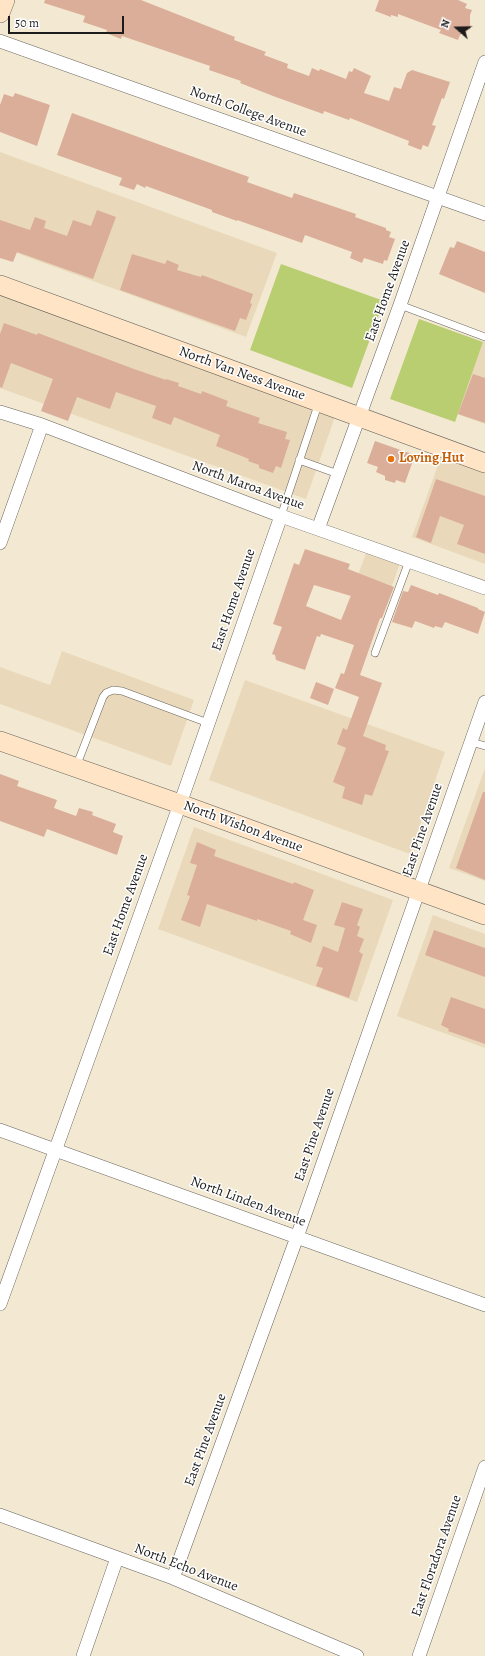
<!DOCTYPE html>
<html>
<head>
<meta charset="utf-8">
<style>
  body { margin:0 }
  #map { position:relative; width:485px; height:1656px; overflow:hidden; background:#f3e9d2; font-family:Alegreya,serif }
  canvas { display:block }
  .north { position:absolute; left:437px; top:8px; width:40px; height:40px; -webkit-text-stroke:3px #fff; paint-order:stroke; rotate:290deg; font-size:11px; font-weight:700; line-height:16px; text-align:center; color:#1c1c1c }
  .north::after { content:''; display:block; margin:auto; width:14px; height:18px; background:#1c1c1c; clip-path:polygon(50% 0,100% 100%,50% 72%,0 100%) }
  .scale { position:absolute; left:8px; top:16px; width:116px; height:18px; box-sizing:border-box; border:2px solid #1c1c1c; border-top:0; padding-left:5px; font-size:12px; line-height:14px; white-space:nowrap; color:#1c1c1c; -webkit-text-stroke:3px #fff; paint-order:stroke }
</style>
</head>
<body>
<div id="map">
<canvas width="485" height="1656"></canvas>
<div class="north">N</div>
<div class="scale">50 m</div>
</div>
<script>
const g = document.querySelector('canvas').getContext('2d');
g.lineJoin = 'round';
function paint(path, color) { g.fillStyle = color; g.fill(path, 'evenodd'); }
const poly = rows => new Path2D(rows.map(r => 'M' + r).join(''));
function strokePath(path, color, width, dash) { g.strokeStyle = color; g.lineWidth = width; g.lineCap = dash ? 'butt' : 'round'; g.setLineDash(dash || []); g.stroke(path); }
function drawText(font, color, halo, rows, align = 'center') {
  g.font = font + ' Alegreya,serif'; g.lineWidth = 3; g.setLineDash([]); g.textBaseline = 'middle'; g.strokeStyle = halo; g.fillStyle = color; for (const [text, x, y, turn = 0] of rows) {
    g.save(); g.translate(x, y); g.rotate((+turn || 0) * Math.PI / 180); g.textAlign = isNaN(turn) ? turn : align; if (halo) g.strokeText(text, 0, 0); g.fillText(text, 0, 0); g.restore();
  }
}
paint(poly([
  [0,152,277,253,246,337,0,247],
  [0,294,335,417,306,499,0,388],
  [485,337,485,424,457,414],
  [442,454,485,470,485,564,412,537],
  [367,551,400,563,380,620,346,607],
  [62,651,194,700,171,766,0,704,0,667,50,685],
  [245,680,445,752,410,854,209,780],
  [485,768,485,881,449,868],
  [194,827,393,900,357,1002,158,929],
  [433,915,485,934,485,1048,397,1016]
]), '#e9d9ba');
paint(poly([
  [281,264,384,301,352,388,250,350],
  [419,319,483,342,455,422,390,399]
]), '#b9cd71');
paint(poly([
  [45,0,141,0,235,37,234,40,266,52,264,55,288,64,287,68,309,76,312,68,319,71,320,69,346,79,349,71,352,72,354,68,371,76,364,93,389,101,394,87,401,89,407,73,412,70,450,82,444,99,442,98,432,125,436,126,428,147,423,145,421,150,408,145,409,141,350,118,349,120,324,111,323,114,273,96,240,83,241,81,209,70,210,66,122,36,121,39,106,33,107,30,83,22,85,16,44,3],
  [379,0,458,0,467,4,465,8,472,10,470,15,470,29,460,35,458,40,439,33,441,30,398,14,398,17,391,15,391,17,375,11],
  [15,93,50,105,37,146,0,132,0,105,4,94,13,97],
  [72,113,249,177,247,182,292,198,294,193,356,214,355,217,386,228,386,230,391,232,389,237,395,239,387,261,384,260,383,264,364,258,362,263,350,258,352,252,305,235,302,243,237,220,237,221,212,212,212,210,146,186,145,188,137,184,134,190,119,185,122,178,57,155],
  [97,210,116,217,93,279,17,252,13,262,0,258,0,220,30,230,35,217,46,221,44,228,67,236,73,220,91,226],
  [457,241,485,252,485,293,439,274,450,247,454,248],
  [132,254,165,264,167,260,179,265,177,270,201,277,202,275,253,294,250,303,252,304,246,320,240,318,235,331,120,290],
  [4,323,37,335,38,333,134,369,166,380,166,379,179,383,178,386,201,394,202,391,228,401,226,406,260,418,258,423,287,432,285,439,290,440,281,468,276,466,273,473,259,468,259,465,248,461,249,459,216,446,220,435,174,417,171,425,152,418,156,406,116,392,110,409,77,397,68,421,41,411,53,379,11,363,2,388,0,387,0,334],
  [473,374,485,378,485,423,458,414],
  [375,441,415,455,405,483,396,480,395,483,385,480,385,476,376,472,378,467,367,463],
  [436,479,485,496,485,554,457,544,464,525,440,516,431,543,416,537],
  [305,549,350,564,348,569,394,587,382,618,380,618,360,675,382,683,363,736,386,745,385,750,389,751,372,796,365,794,362,805,342,798,345,787,333,782,346,748,337,744,343,728,347,730,359,697,335,688,341,673,344,674,354,645,321,634,320,637,317,636,305,670,276,660,275,655,272,654,282,627,273,624,294,563,299,565],
  [314,585,351,596,341,620,306,606],
  [411,585,438,595,439,593,478,608,478,609,485,612,478,634,445,622,442,628,435,626,434,628,415,621,412,628,392,622,403,591,408,592],
  [316,682,334,689,328,705,310,698],
  [0,774,19,781,17,786,57,800,54,808,76,816,79,808,93,812,92,815,116,824,113,832,123,836,117,855,47,829,44,837,0,821],
  [483,792,485,792,485,880,456,868],
  [197,842,216,850,214,856,293,884,294,882,314,890,303,920,317,925,311,943,290,934,291,931,257,919,257,921,207,904,200,927,181,920,190,896,187,895,197,865,190,863],
  [342,902,363,909,357,925,360,927,357,936,364,939,359,952,363,954,349,998,316,986,323,968,316,966,323,946,338,952,345,928,334,925],
  [434,930,485,948,485,977,425,955],
  [451,997,485,1009,485,1044,448,1031,449,1029,441,1025]
]), '#dbae9a');
const lane = poly([
  [400,305,485,337],
  [299,460,338,474],
  [281,516,319,402],
  [375,653,409,561],
  [471,742,485,746],
  [76,767,103,697,106,693,113,690,122,691,208,723]
]);
const street = poly([
  [0,41,485,214],
  [0,412,42,425,281,516,485,588],
  [318,529,400,305,485,62],
  [0,543,42,425],
  [0,1130,485,1305],
  [0,1304,180,804,281,516],
  [0,1515,173,1578,357,1656],
  [173,1578,297,1237,485,702],
  [83,1656,117,1558],
  [419,1656,485,1467]
]);
const secondary = poly([
  [0,13,5,0],
  [0,285,485,463],
  [0,741,180,804,485,915]
]);
strokePath(lane, '#67645c', 8);
strokePath(street, '#67645c', 14);
strokePath(secondary, '#67645c', 20);
strokePath(lane, '#fff', 7);
strokePath(street, '#fff', 13);
strokePath(secondary, '#ffe4c6', 19);
for (const [x, y, r, color] of [
  [391,459,4,"#e8710a"]
]) { const dot = new Path2D(); dot.arc(x, y, r, 0, 2 * Math.PI); g.fillStyle = color; g.fill(dot); strokePath(dot, '#fff', 1.5); }
drawText('14px', '#1c1c1c', '#fff', [
  ["North College Avenue",248,112,20],
  ["East Home Avenue",388,291,-70],
  ["North Van Ness Avenue",242,374,20],
  ["North Maroa Avenue",248,486,20],
  ["East Home Avenue",234,600,-71],
  ["North Wishon Avenue",243,827,20],
  ["East Pine Avenue",423,830,-71],
  ["East Home Avenue",126,905,-70],
  ["East Pine Avenue",315,1135,-71],
  ["North Linden Avenue",248,1202,20],
  ["East Pine Avenue",206,1440,-70],
  ["East Floradora Avenue",437,1556,-71],
  ["North Echo Avenue",186,1568,21]
]);
drawText('bold 14px', '#c56008', '#fff', [
  ["Loving Hut",399,459]
], 'left');
</script>
</body>
</html>
